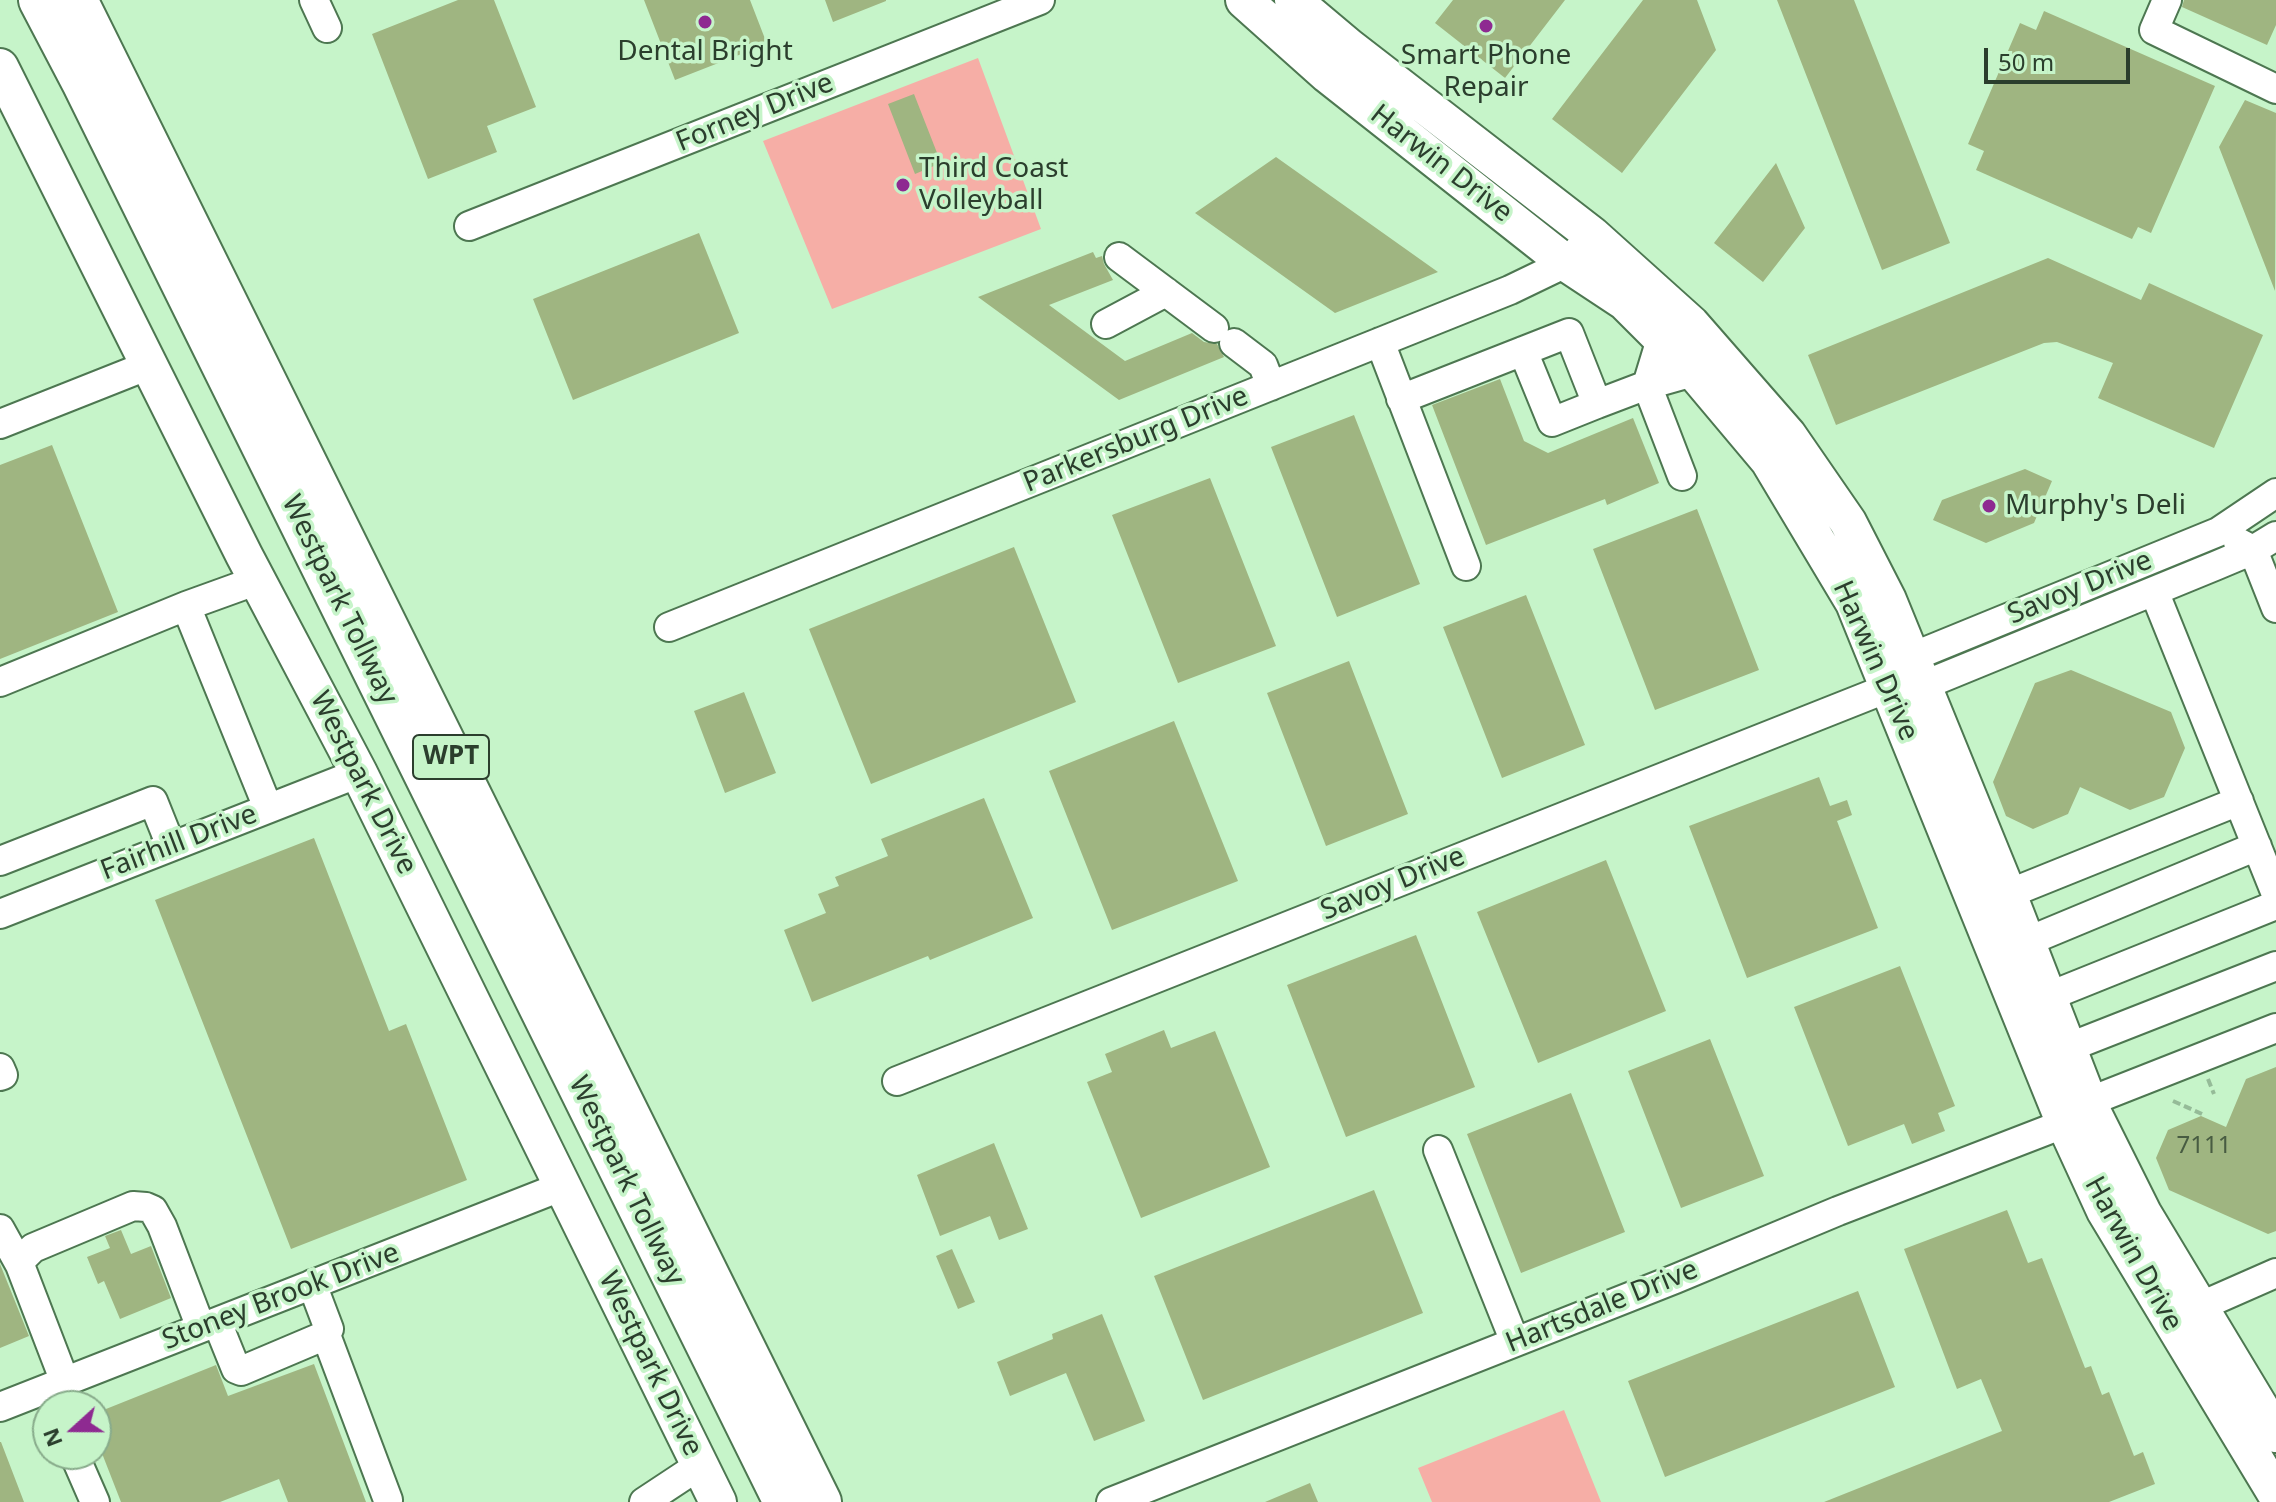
<!DOCTYPE html>
<html>
<head>
<meta charset="utf-8">
<style>
  body { margin:0 }
  #map { position:relative; width:2276px; height:1502px; overflow:hidden; background:#c6f4c9; font-family:"Noto Sans",sans-serif }
  canvas { display:block }
  .north { position:absolute; left:32px; top:1390px; width:80px; height:80px; box-sizing:border-box; background:#c6f4c9; border:2px solid #88ab8b; border-radius:50%; rotate:249deg; font-size:22px; font-weight:700; line-height:32px; text-align:center; color:#2b3e2d }
  .north::after { content:''; display:block; margin:auto; width:28px; height:36px; background:#8e2a91; clip-path:polygon(50% 0,100% 100%,50% 72%,0 100%) }
  .scale { position:absolute; left:1984px; top:48px; width:146px; height:36px; box-sizing:border-box; border:4px solid #2b3e2d; border-top:0; padding-left:10px; font-size:24px; line-height:28px; white-space:nowrap; color:#2b3e2d; -webkit-text-stroke:6px #c6f4c9; paint-order:stroke }
</style>
</head>
<body>
<div id="map">
<canvas width="2276" height="1502"></canvas>
<div class="north">N</div>
<div class="scale">50 m</div>
</div>
<script>
const g = document.querySelector('canvas').getContext('2d');
g.lineJoin = 'round';
function paint(path, color) { g.fillStyle = color; g.fill(path, 'evenodd'); }
const poly = rows => new Path2D(rows.map(r => 'M' + r).join(''));
function strokePath(path, color, width, dash) { g.strokeStyle = color; g.lineWidth = width; g.lineCap = dash ? 'butt' : 'round'; g.setLineDash(dash || []); g.stroke(path); }
function drawText(font, color, halo, rows, align = 'center') {
  g.font = font + ' "Noto Sans",sans-serif'; g.lineWidth = 7; g.setLineDash([]); g.textBaseline = 'middle'; g.strokeStyle = halo; g.fillStyle = color; for (const [text, x, y, turn = 0] of rows) {
    g.save(); g.translate(x, y); g.rotate((+turn || 0) * Math.PI / 180); g.textAlign = isNaN(turn) ? turn : align; if (halo) g.strokeText(text, 0, 0); g.fillText(text, 0, 0); g.restore();
  }
}
paint(poly([
  [978,58,1041,229,832,309,763,141],
  [1564,1410,1601,1502,1432,1502,1418,1468]
]), '#f6aea6');
paint(poly([
  [458,0,494,0,536,107,487,126,497,152,428,179,372,34],
  [644,0,750,0,767,44,675,80],
  [825,0,886,0,886,1,833,22],
  [1453,0,1565,0,1505,78,1435,23],
  [1643,0,1697,0,1716,50,1622,173,1552,119],
  [1777,0,1854,0,1950,243,1882,270],
  [2184,0,2276,0,2276,25,2267,45,2182,7],
  [2044,11,2215,86,2151,233,2138,227,2132,239,1976,170,1984,151,1968,144,2020,23,2036,30],
  [914,94,941,163,915,174,888,104],
  [2245,100,2276,113,2275,291,2219,147],
  [1276,157,1438,272,1335,313,1195,213],
  [1776,163,1805,228,1763,282,1714,243],
  [699,233,739,333,573,400,533,299],
  [1093,252,1096,258,1102,256,1104,264,1113,280,1049,305,1125,361,1192,333,1204,342,1217,344,1224,357,1119,400,978,297],
  [2048,258,2141,300,2149,283,2263,335,2214,448,2098,398,2113,363,2057,342,2044,343,1836,425,1808,355],
  [1500,379,1524,441,1548,453,1633,418,1659,483,1607,505,1605,499,1486,545,1432,405],
  [1354,415,1420,584,1337,617,1271,447],
  [52,445,118,612,0,659,0,465],
  [2025,469,2052,481,2034,523,1986,543,1933,520,1942,500],
  [1210,478,1276,646,1178,683,1112,515],
  [1697,509,1759,670,1655,710,1593,549],
  [1014,547,1076,702,871,784,809,629],
  [1526,595,1585,745,1502,778,1443,627],
  [1349,661,1408,814,1326,846,1267,693],
  [2071,670,2171,712,2185,748,2164,797,2130,810,2080,787,2068,814,2033,829,2006,816,1993,782,2035,683],
  [744,692,776,773,725,793,694,711],
  [1174,721,1238,881,1112,930,1049,771],
  [1819,777,1830,806,1847,800,1852,815,1837,821,1878,928,1747,978,1689,826],
  [984,798,1033,918,930,960,928,956,812,1002,784,930,826,913,818,894,839,886,835,877,888,856,881,839],
  [314,838,389,1031,406,1024,467,1180,291,1249,155,900],
  [1606,860,1666,1011,1538,1063,1477,912],
  [1416,935,1475,1087,1346,1137,1287,985],
  [1900,966,1955,1106,1938,1113,1945,1131,1912,1144,1904,1124,1848,1146,1794,1007],
  [1164,1030,1171,1048,1215,1031,1270,1167,1141,1218,1087,1082,1112,1072,1105,1054],
  [1710,1039,1764,1176,1681,1208,1628,1071],
  [2276,1067,2276,1231,2268,1234,2169,1190,2156,1158,2168,1130,2201,1116,2226,1127,2246,1079],
  [1571,1093,1625,1232,1521,1273,1467,1134],
  [994,1143,1028,1229,999,1240,990,1216,940,1236,917,1175],
  [1374,1190,1423,1313,1203,1400,1154,1276],
  [2007,1210,2028,1263,2042,1258,2085,1368,2091,1366,2102,1395,2109,1392,2134,1456,2143,1452,2155,1484,2109,1502,1824,1502,2002,1431,1981,1379,1957,1389,1904,1249],
  [121,1230,131,1254,151,1246,171,1298,120,1319,104,1281,98,1284,87,1257,110,1248,105,1236],
  [952,1249,975,1302,958,1309,936,1256],
  [0,1264,29,1336,0,1348],
  [1858,1291,1895,1387,1665,1477,1628,1381],
  [1102,1314,1145,1421,1094,1441,1066,1373,1010,1396,997,1362,1053,1339,1052,1334],
  [314,1364,366,1502,288,1502,279,1479,220,1502,121,1502,96,1438,96,1413,216,1365,228,1396],
  [0,1442,1,1442,24,1502,0,1502],
  [1310,1483,1318,1502,1265,1502]
]), '#9fb581');
const minor = poly([
  [314,0,327,28],
  [2167,0,2154,30,2276,89],
  [469,226,1040,0],
  [1119,257,1214,328],
  [1106,324,1166,292],
  [1661,339,1647,385,1682,476],
  [1380,342,1466,566],
  [1234,343,1263,365,1271,386],
  [1523,351,1552,422,1597,404],
  [1401,399,1569,333,1597,404,1647,385,1693,372],
  [0,424,149,365],
  [2238,542,2253,550,2276,608],
  [2154,591,2276,894],
  [186,606,268,808],
  [669,627,1510,290,1566,263,1592,235],
  [1900,674,1912,657,2218,532,2276,493],
  [0,682,186,606,258,580],
  [0,861,153,801,171,846],
  [2008,894,2239,801],
  [0,914,359,773],
  [2026,942,2257,846],
  [2047,997,2276,905],
  [2067,1048,2276,966],
  [0,1068,3,1075,0,1076],
  [897,1081,1873,694,1890,687,1922,686,2215,566,2253,550,2276,536],
  [2088,1102,2276,1028],
  [1438,1150,1515,1342],
  [0,1229,20,1265],
  [2201,1306,2276,1273],
  [217,1322,236,1369,241,1371,326,1335,329,1329,312,1284],
  [326,1335,388,1500],
  [65,1382,20,1265,21,1260,33,1248,133,1206,146,1207,153,1210,162,1226,201,1328],
  [0,1407,563,1186],
  [74,1454,95,1502],
  [644,1502,700,1465],
  [1111,1502,1675,1279,1838,1211,2084,1116]
]);
const major = poly([
  [1244,0,1328,75,1566,263,1625,302,1690,367,1769,461,1854,603,2065,1124,2105,1211,2276,1494],
  [1293,0,1349,47,1592,235,1691,324,1788,435,1848,522,1888,600,2008,894,2093,1113,2143,1213,2276,1434],
  [0,67,244,555,359,773,718,1502]
]);
const highway = poly([
  [40,0,83,82,785,1502],
  [76,0,820,1502]
]);
strokePath(minor, '#4d7751', 32);
strokePath(major, '#4d7751', 40);
strokePath(highway, '#4d7751', 46);
strokePath(poly([
  [2208,1079,2214,1094],
  [2173,1101,2202,1114]
]), '#95bb98', 4, [8, 4]);
strokePath(minor, '#fff', 28);
strokePath(major, '#fff', 36);
strokePath(highway, '#fff', 42);
for (const [x, y, r, color] of [
  [705,22,8,"#8e2a91"],
  [1486,26,8,"#8e2a91"],
  [903,185,8,"#8e2a91"],
  [1989,506,8,"#8e2a91"]
]) { const dot = new Path2D(); dot.arc(x, y, r, 0, 2 * Math.PI); g.fillStyle = color; g.fill(dot); strokePath(dot, '#c6f4c9', 3); }
drawText('24px', '#485c42', null, [
  ["7111",2204,1146]
]);
for (const [x, y, w] of [
  [451,757,76]
]) { const box = new Path2D(); box.roundRect(x - w / 2, y - 22, w, 44, 6); g.fillStyle = '#c6f4c9'; g.fill(box); strokePath(box, '#2b3e2d', 2); }
drawText('bold 26px', '#2b3e2d', null, [
  ["WPT",451,757]
]);
drawText('28px', '#2b3e2d', '#c6f4c9', [
  ["Dental Bright",705,52],
  ["Smart Phone",1486,56],
  ["Repair",1486,88],
  ["Third Coast",919,169,"left"],
  ["Volleyball",919,201,"left"],
  ["Murphy's Deli",2005,506,"left"]
]);
drawText('28px', '#2b3e2d', '#c6f4c9', [
  ["Forney Drive",755,113,-22],
  ["Harwin Drive",1441,164,38],
  ["Parkersburg Drive",1136,440,-22],
  ["Savoy Drive",2080,588,-22],
  ["Westpark Tollway",339,600,64],
  ["Harwin Drive",1875,661,66],
  ["Westpark Drive",363,783,63],
  ["Fairhill Drive",179,843,-21],
  ["Savoy Drive",1393,884,-22],
  ["Westpark Tollway",626,1181,64],
  ["Harwin Drive",2133,1254,61],
  ["Stoney Brook Drive",281,1297,-21],
  ["Hartsdale Drive",1602,1307,-22],
  ["Westpark Drive",650,1364,64]
]);
</script>
</body>
</html>
